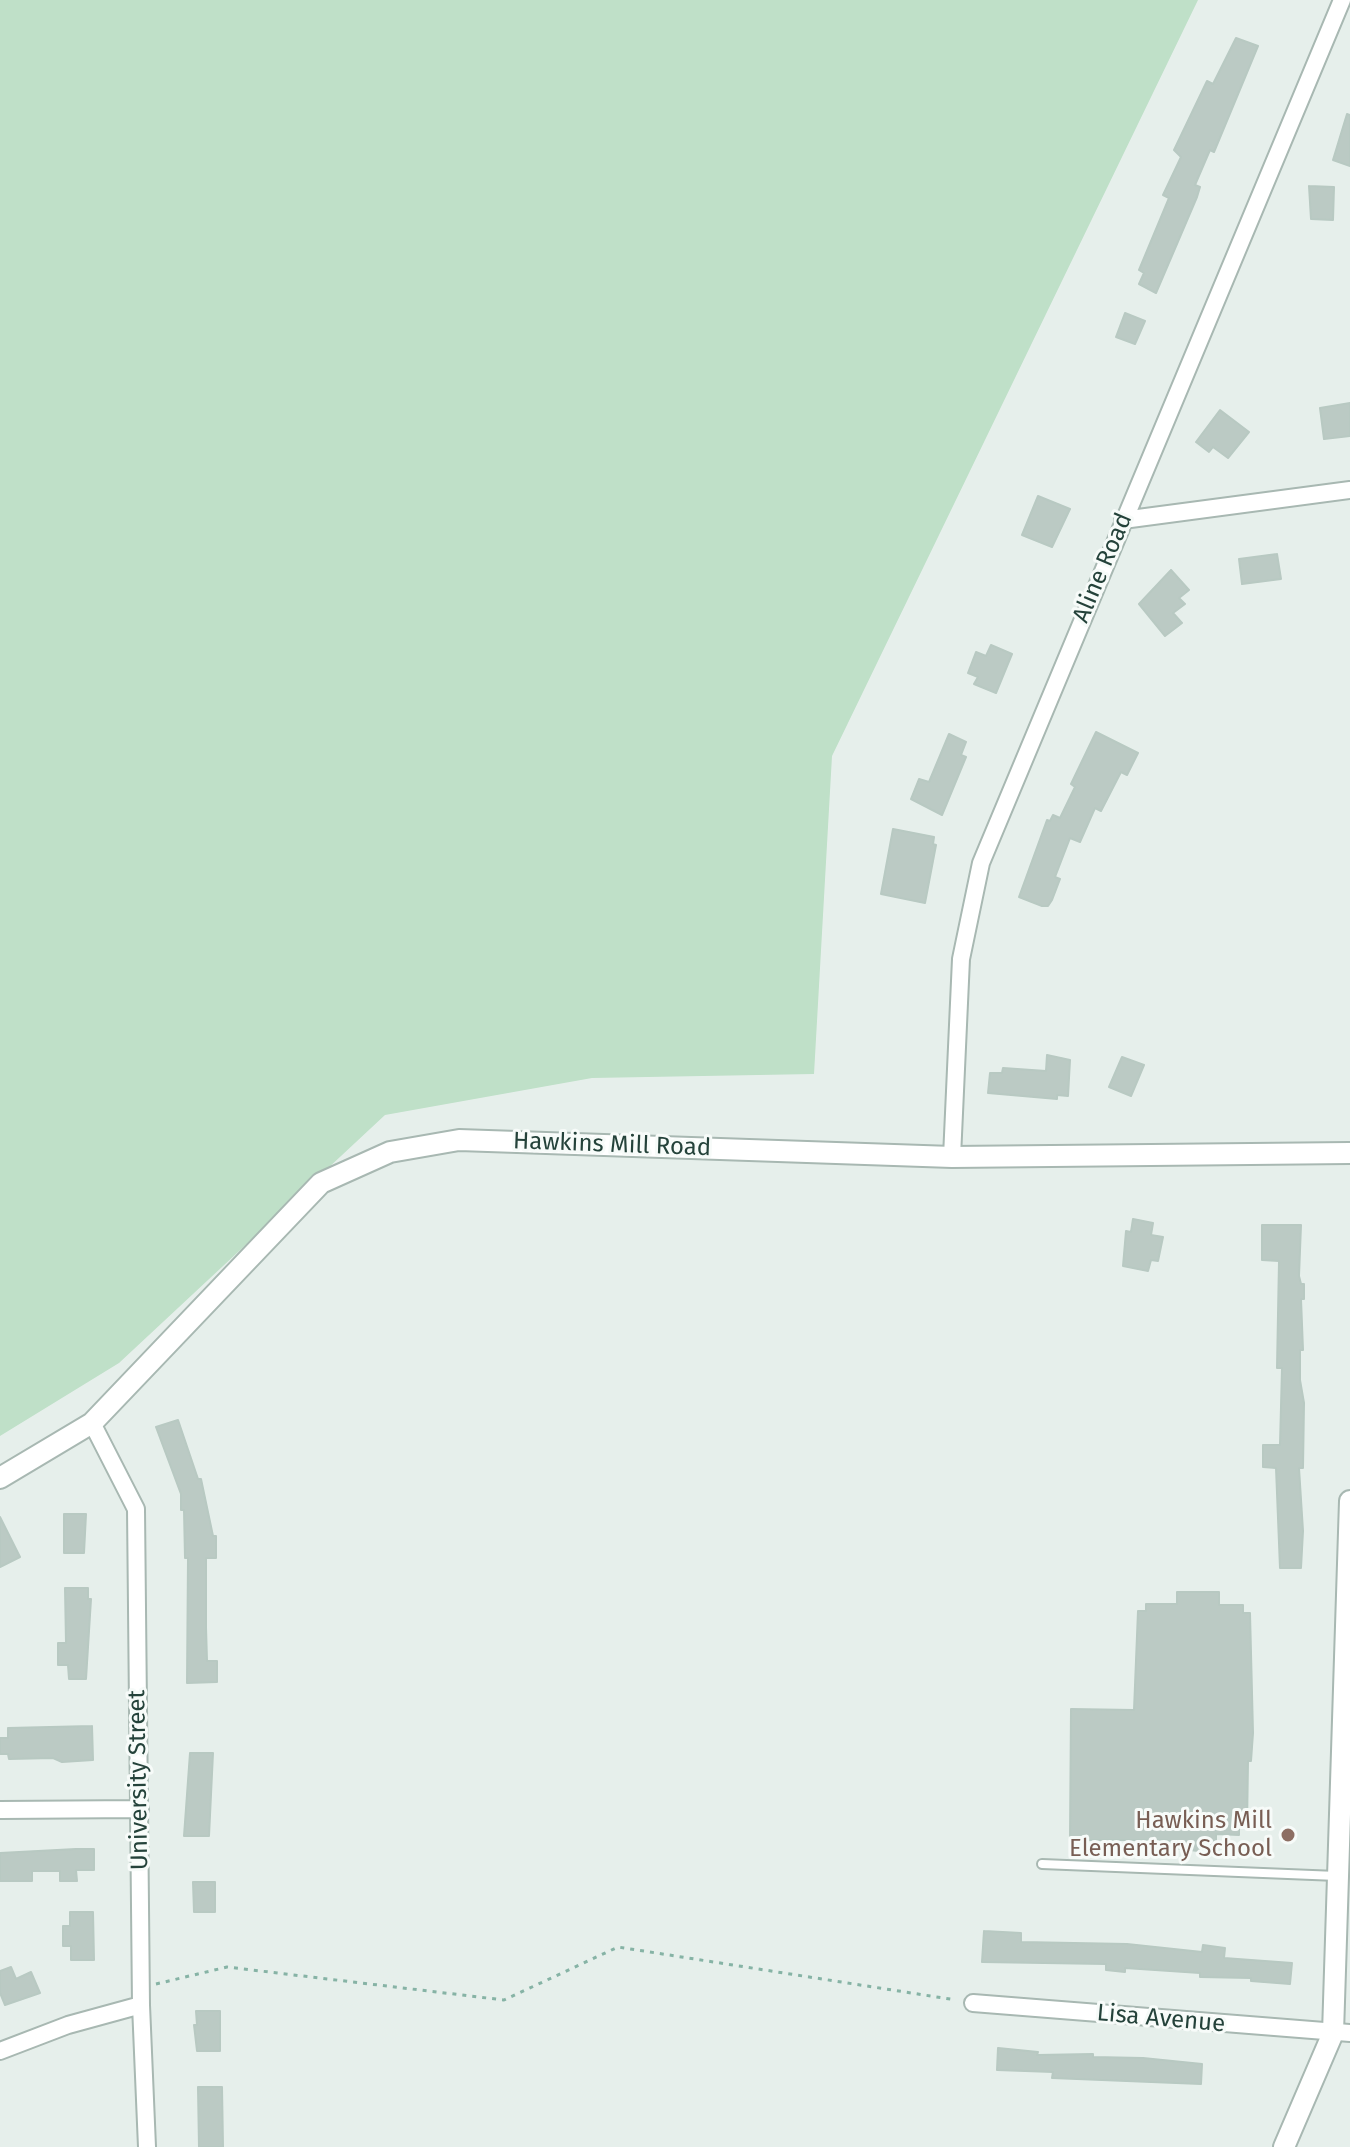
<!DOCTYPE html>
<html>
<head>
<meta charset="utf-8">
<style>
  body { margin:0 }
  canvas { display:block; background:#e6efeb }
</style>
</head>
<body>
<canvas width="1350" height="2147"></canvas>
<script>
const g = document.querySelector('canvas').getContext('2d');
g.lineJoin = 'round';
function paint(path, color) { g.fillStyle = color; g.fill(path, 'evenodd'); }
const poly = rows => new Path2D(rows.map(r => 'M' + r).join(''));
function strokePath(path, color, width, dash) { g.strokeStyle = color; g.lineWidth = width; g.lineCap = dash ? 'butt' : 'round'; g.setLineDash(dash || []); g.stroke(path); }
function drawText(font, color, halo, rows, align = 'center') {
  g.font = font + ' "Fira Sans",sans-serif'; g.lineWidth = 6; g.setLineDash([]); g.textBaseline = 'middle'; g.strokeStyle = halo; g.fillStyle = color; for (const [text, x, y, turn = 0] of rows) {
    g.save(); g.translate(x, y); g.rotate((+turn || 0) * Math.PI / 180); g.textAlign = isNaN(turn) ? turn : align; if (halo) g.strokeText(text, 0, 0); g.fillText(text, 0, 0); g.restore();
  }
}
paint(poly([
  [0,0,1198,0,832,756,814,1074,592,1078,385,1115,119,1363,0,1436]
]), '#bfe0c8');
const building = poly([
  [1236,38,1258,46,1214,152,1210,150,1195,185,1200,187,1197,197,1156,293,1139,284,1144,273,1139,270,1169,198,1163,195,1181,157,1174,150,1207,81,1213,84,1236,38],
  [1347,114,1350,115,1350,166,1333,160,1347,114],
  [1309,186,1334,187,1333,220,1311,219,1309,186],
  [1125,313,1145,321,1135,344,1116,337,1125,313],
  [1350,403,1350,436,1324,439,1320,408,1350,403],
  [1220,410,1249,432,1228,458,1213,447,1209,452,1196,442,1220,410],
  [1038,496,1070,509,1052,547,1022,535,1038,496],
  [1277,554,1281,579,1242,584,1239,559,1277,554],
  [1171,570,1189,590,1179,598,1185,604,1173,613,1182,623,1165,636,1139,604,1171,570],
  [991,645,1012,654,996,693,974,684,978,677,968,673,976,652,986,656,991,645],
  [1096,732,1138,753,1127,775,1121,772,1101,811,1095,808,1080,842,1070,838,1055,877,1060,879,1052,900,1048,906,1042,906,1019,897,1047,820,1050,821,1053,815,1060,818,1075,787,1071,784,1096,732],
  [949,734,966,742,961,755,966,757,942,815,911,799,919,779,929,782,949,734],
  [893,829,934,837,933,844,936,845,925,903,881,894,893,829],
  [1047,1055,1070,1060,1068,1096,1057,1095,1057,1099,988,1093,990,1073,1002,1073,1003,1068,1046,1071,1047,1055],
  [1122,1057,1144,1065,1131,1096,1109,1087,1122,1057],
  [1133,1219,1153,1223,1151,1235,1163,1237,1158,1261,1151,1260,1148,1271,1123,1266,1126,1231,1131,1232,1133,1219],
  [1262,1225,1301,1225,1299,1276,1301,1284,1304,1284,1304,1299,1301,1299,1303,1350,1300,1350,1300,1380,1304,1403,1303,1468,1299,1468,1303,1531,1301,1568,1280,1568,1276,1468,1263,1467,1263,1445,1280,1445,1282,1368,1277,1368,1279,1261,1262,1260,1262,1225],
  [178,1420,198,1479,201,1479,213,1536,216,1536,216,1558,206,1558,206,1627,207,1661,217,1661,217,1682,187,1683,188,1558,185,1558,184,1510,181,1510,181,1494,156,1427,178,1420],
  [64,1514,86,1514,84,1553,64,1553,64,1514],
  [0,1517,20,1557,0,1567,0,1517],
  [65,1588,88,1588,88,1599,91,1599,86,1679,69,1679,68,1665,58,1665,58,1643,66,1643,65,1588],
  [1177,1592,1219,1592,1219,1605,1243,1605,1243,1613,1250,1613,1253,1733,1251,1761,1248,1761,1247,1827,1239,1827,1239,1835,1216,1834,1216,1853,1172,1848,1167,1846,1167,1840,1070,1840,1071,1709,1134,1710,1138,1611,1146,1611,1146,1604,1177,1604,1177,1592],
  [92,1726,93,1760,62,1762,53,1758,9,1759,8,1754,0,1754,0,1738,8,1738,8,1728,92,1726],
  [190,1753,213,1753,209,1836,184,1836,190,1753],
  [76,1849,94,1849,94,1870,76,1870,77,1881,60,1881,60,1871,32,1871,32,1881,0,1881,0,1853,76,1849],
  [193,1882,215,1882,215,1912,194,1912,193,1882],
  [70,1912,93,1912,94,1960,71,1960,71,1946,63,1946,63,1926,70,1926,70,1912],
  [984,1931,1021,1933,1021,1942,1127,1944,1202,1952,1203,1945,1225,1948,1224,1958,1292,1963,1290,1984,1251,1981,1251,1978,1200,1977,1200,1973,1125,1968,1125,1972,1106,1970,1106,1964,982,1962,984,1931],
  [11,1967,16,1979,31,1972,40,1993,5,2005,0,1993,0,1971,11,1967],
  [196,2011,220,2011,220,2051,197,2051,194,2025,197,2025,196,2011],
  [998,2048,1038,2052,1037,2055,1093,2054,1093,2057,1143,2058,1202,2064,1201,2084,1052,2078,1053,2072,997,2070,998,2048],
  [198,2087,222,2087,223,2147,199,2147,198,2087]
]);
paint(building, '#bbcac4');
strokePath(building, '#b8c9c2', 2);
const service = poly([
  [1042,1864,1337,1876]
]);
const minor = poly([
  [1123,520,1350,490],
  [952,1157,961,959,981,863,1342,0],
  [92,1423,136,1509,141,2005,147,2147],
  [0,1810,140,1809],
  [973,2003,1350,2033],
  [0,2051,68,2025,141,2005]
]);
const tertiary = poly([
  [0,1478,92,1423,321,1183,390,1152,459,1140,952,1157,1350,1153],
  [1284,2147,1333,2033,1350,1501]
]);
strokePath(service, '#a8b8b2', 12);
strokePath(minor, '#a8b8b2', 20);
strokePath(tertiary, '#a8b8b2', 24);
strokePath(poly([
  [156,1984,227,1967,504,2000,618,1947,956,2000]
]), '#86b3a5', 3, [4, 6]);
strokePath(service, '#fff', 8);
strokePath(minor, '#fff', 16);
strokePath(tertiary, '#fff', 20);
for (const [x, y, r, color] of [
  [1288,1835,8,"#8d6e63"]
]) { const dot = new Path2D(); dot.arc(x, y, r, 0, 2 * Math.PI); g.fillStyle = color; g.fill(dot); strokePath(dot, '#f7fbf9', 3); }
drawText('24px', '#24423a', '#f7fbf9', [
  ["Aline Road",1103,568,-67],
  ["Hawkins Mill Road",612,1145,2],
  ["University Street",139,1780,-91],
  ["Lisa Avenue",1161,2019,5]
]);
drawText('24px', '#785e54', '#f7fbf9', [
  ["Hawkins Mill",1272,1821],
  ["Elementary School",1272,1849]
], 'right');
</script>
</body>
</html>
